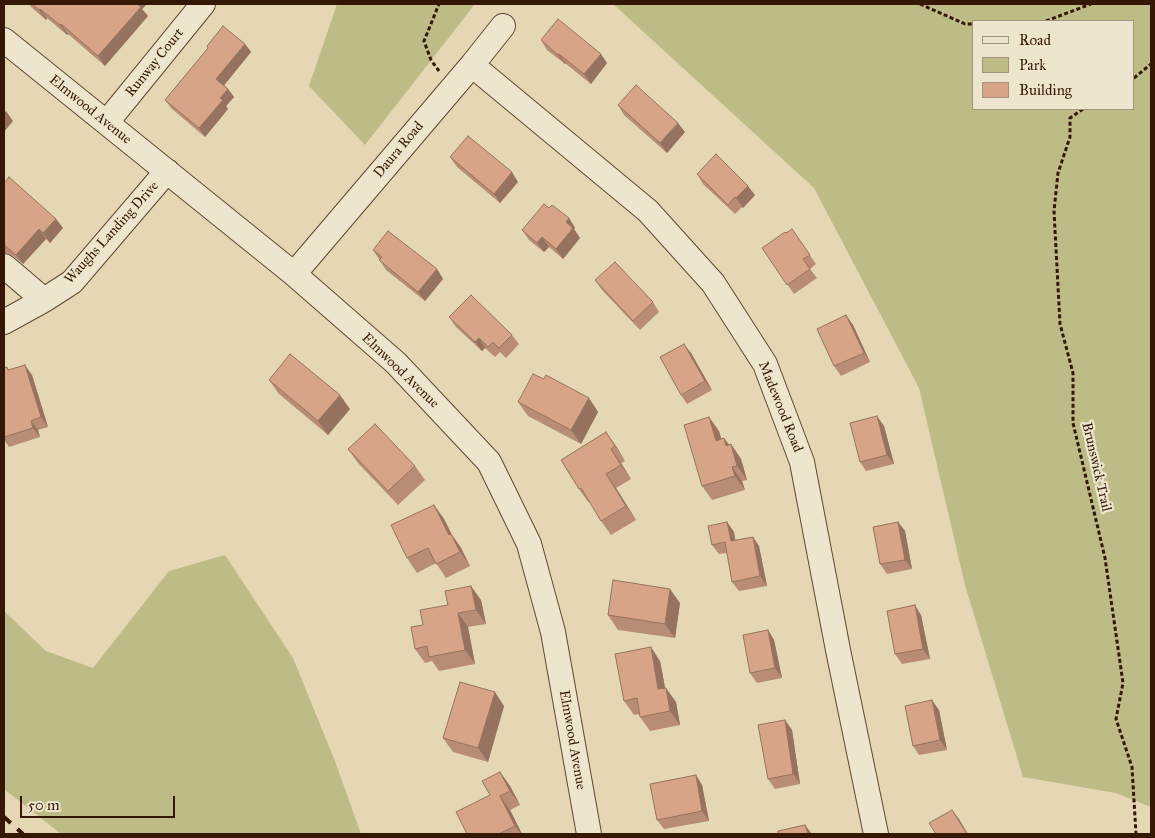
<!DOCTYPE html>
<html>
<head>
<meta charset="utf-8">
<style>
  body { margin:0 }
  #map { position:relative; width:1155px; height:838px; overflow:hidden; background:#e5d7b4; font-family:"IM FELL Great Primer",serif }
  canvas { display:block }
  .frame { position:absolute; inset:0; border:5px solid #341805; pointer-events:none }
  .legend { position:absolute; left:972px; top:20px; width:162px; height:90px; box-sizing:border-box; background:#eee5ce; border:1px solid #a4937e; margin:0; padding:6px 9px; list-style:none; font-size:15px; color:#341805 }
  .legend li { display:flex; align-items:center; gap:10px; height:25px }
  .legend b { width:25px; border:1px solid #a4937e }
  .scale { position:absolute; left:20px; top:796px; width:155px; height:22px; box-sizing:border-box; border:2px solid #341805; border-top:0; padding-left:6px; font-size:15px; line-height:18px; white-space:nowrap; color:#341805; -webkit-text-stroke:4px #eee5ce; paint-order:stroke }
</style>
</head>
<body>
<div id="map">
<canvas width="1155" height="838"></canvas>
<div class="frame"></div>
<ul class="legend">
<li><b style="height:6px;background:#eee5ce"></b>Road</li>
<li><b style="height:14px;background:#bdbc87"></b>Park</li>
<li><b style="height:14px;background:#d7a488"></b>Building</li>
</ul>
<div class="scale">50 m</div>
</div>
<script>
const g = document.querySelector('canvas').getContext('2d');
g.lineJoin = 'round';
function paint(path, color) { g.fillStyle = color; g.fill(path, 'evenodd'); }
const poly = rows => new Path2D(rows.map(r => 'M' + r).join(''));
function strokePath(path, color, width, dash) { g.strokeStyle = color; g.lineWidth = width; g.lineCap = dash ? 'butt' : 'round'; g.setLineDash(dash || []); g.stroke(path); }
function drawText(font, color, halo, rows, align = 'center') {
  g.font = font + ' "IM FELL Great Primer",serif'; g.lineWidth = 4.5; g.setLineDash([]); g.textBaseline = 'middle'; g.strokeStyle = halo; g.fillStyle = color; for (const [text, x, y, turn = 0] of rows) {
    g.save(); g.translate(x, y); g.rotate((+turn || 0) * Math.PI / 180); g.textAlign = isNaN(turn) ? turn : align; if (halo) g.strokeText(text, 0, 0); g.fillText(text, 0, 0); g.restore();
  }
}
paint(poly([
  [337,4,475,4,365,145,309,86],
  [613,4,1151,4,1151,807,1116,793,1023,777,965,585,919,388,814,188],
  [974,21,1134,21,1134,109,974,109],
  [225,555,293,658,335,761,361,834,61,834,4,789,4,611,46,651,93,668,169,571]
]), '#bdbc87');
const minor = poly([
  [4,40,294,274,396,363,489,462,529,544,553,632,589,834],
  [472,65,648,211,713,283,765,364,802,462,838,650,876,834],
  [107,122,203,4],
  [4,266,44,300],
  [294,274,472,65,503,26],
  [4,322,44,300,72,282,167,171]
]);
strokePath(minor, '#604831', 26);
strokePath(poly([
  [920,4,965,24,974,24],
  [1046,21,1091,4],
  [439,71,431,60,424,41,439,4],
  [1134,78,1151,64],
  [1083,109,1070,118,1070,137,1058,173,1054,211,1060,324,1073,373,1073,423,1105,558,1123,683,1116,719,1132,767,1136,834]
]), '#341805', 3, [4, 2.5]);
strokePath(minor, '#eee5ce', 24);
strokePath(poly([
  [4,817,23,834]
]), '#341805', 4, [9, 9]);
paint(poly([
  [29,4,147,4,142,9,148,16,105,66,68,34,67,35,47,18,46,20,31,7],
  [541,40,607,63,591,84,566,64,565,64,547,50],
  [245,44,251,52,224,85,228,89,234,97,226,106,228,109,205,137,171,108,165,100,208,48,207,46],
  [618,105,685,132,667,153,624,115],
  [450,157,518,182,500,203,457,167],
  [697,174,755,195,743,208,742,207,735,214,703,184],
  [4,183,56,219,63,228,50,243,46,239,23,264,13,256,7,253,4,253],
  [549,208,569,218,575,228,574,229,580,238,563,259,549,247,544,252,529,240,522,230],
  [792,229,816,264,810,269,817,278,794,294,762,248],
  [373,250,437,269,443,279,425,301,386,270],
  [595,280,653,302,659,312,640,330,602,290],
  [846,315,853,325,870,362,841,376,834,366],
  [449,317,512,335,519,344,506,358,500,352,495,357,485,348,482,351,456,327],
  [691,353,712,390,687,404,681,395],
  [7,367,9,370,32,375,48,427,38,430,40,437,9,447,4,440,4,368],
  [544,379,589,398,598,412,581,444,528,416,518,402],
  [269,380,350,409,328,435,279,394],
  [884,426,894,464,866,471,860,462],
  [719,431,721,439,724,438,729,445,731,444,741,459,747,480,742,481,745,490,712,500,702,486],
  [616,446,625,461,621,463,631,479,616,488,636,520,611,535,601,521,590,502,589,503,579,489,561,460],
  [348,449,415,466,425,480,398,505,358,463],
  [434,505,444,519,452,535,461,548,470,566,446,578,436,563,417,573,407,558],
  [727,522,734,532,735,540,753,537,759,546,767,586,739,591,732,582,727,553,719,554,712,545],
  [898,522,905,531,912,569,887,574,880,564],
  [481,600,486,624,468,627,475,664,439,671,432,661,425,663,415,649,423,625],
  [680,603,675,638,618,630,608,615],
  [921,615,930,659,902,664,895,654],
  [768,630,774,640,782,678,757,683,750,673],
  [660,661,665,688,676,702,680,725,650,731,640,717,639,714,634,715,624,701],
  [504,706,488,762,453,752,443,738],
  [939,710,947,750,919,755,913,746],
  [785,720,792,730,800,784,775,789,768,779],
  [500,772,510,786,520,805,510,810,522,834,467,834,490,795],
  [696,775,702,785,709,821,664,829,657,820]
]), '#b98d75');
paint(poly([
  [136,4,147,4,142,9,148,16,105,66,98,56],
  [40,9,47,18,46,20,39,10],
  [61,24,68,34,67,35,60,25],
  [245,44,251,52,222,88,216,79],
  [559,54,566,64,565,64,558,55],
  [601,54,607,63,591,84,584,74],
  [228,89,234,97,226,106,228,109,205,137,199,128,220,98],
  [6,111,13,121,4,132,4,114],
  [678,123,685,132,667,153,660,143],
  [512,172,518,182,500,203,494,194],
  [748,186,755,195,743,208,736,198],
  [569,218,575,228,574,229,580,238,563,259,556,249,566,222],
  [56,219,63,228,50,243,43,233],
  [39,229,46,239,23,264,16,255],
  [542,237,549,247,544,252,537,243],
  [437,269,443,279,425,301,418,292],
  [846,315,853,325,870,362,864,353],
  [479,338,485,348,482,351,475,342],
  [684,344,691,353,712,390,705,381],
  [25,365,32,375,48,427,41,417],
  [340,395,350,409,328,435,318,421],
  [589,398,598,412,581,444,571,430],
  [877,416,884,426,894,464,887,455],
  [709,417,719,431,726,455,716,441],
  [31,421,38,430,40,437,33,428],
  [606,432,616,446,625,461,615,446],
  [724,438,733,450,731,444,741,459,747,480,737,466,726,446],
  [611,449,621,463,631,479,621,465],
  [732,467,742,481,745,490,735,476],
  [606,474,616,488,636,520,626,506],
  [434,505,444,519,452,535,461,548,470,566,449,535],
  [727,522,734,532,737,551,731,541],
  [898,522,905,531,912,569,905,560],
  [753,537,759,546,767,586,760,576],
  [471,586,481,600,486,624,476,610],
  [670,589,680,603,675,638,665,624],
  [915,605,921,615,930,659,923,649],
  [458,613,468,627,475,664,465,650],
  [768,630,774,640,782,678,775,668],
  [651,647,660,661,668,703,658,689],
  [666,688,676,702,680,725,670,711],
  [495,692,504,706,488,762,478,748],
  [932,700,939,710,947,750,940,740],
  [785,720,792,730,800,784,793,774],
  [500,772,510,786,520,805,510,791],
  [696,775,702,785,709,821,702,811],
  [500,796,510,810,522,834,521,834,515,826],
  [952,810,959,819,968,834,967,834],
  [805,825,812,834,808,834]
]), '#96735f');
const building = poly([
  [32,4,137,4,141,7,98,56,61,24,60,25,40,9,39,10,32,4],
  [558,19,601,54,584,74,559,54,558,55,541,40,558,19],
  [223,26,245,44,216,79,228,89,220,98,223,100,199,128,165,100,208,48,207,46,223,26],
  [636,85,678,123,660,143,618,105,636,85],
  [468,136,512,172,494,194,450,157,468,136],
  [716,154,748,186,736,198,735,197,728,205,697,174,716,154],
  [9,177,56,219,43,233,39,229,16,255,4,245,4,183,9,177],
  [544,204,549,208,552,205,569,218,566,222,573,228,556,249,542,237,537,243,522,230,544,204],
  [792,229,810,255,803,259,810,269,787,285,762,248,785,232,786,233,792,229],
  [388,231,437,269,418,292,379,260,382,257,373,250,388,231],
  [615,262,653,302,633,321,595,280,615,262],
  [471,295,512,335,499,348,493,342,488,347,479,338,475,342,449,317,471,295],
  [846,315,864,353,834,366,817,329,846,315],
  [684,344,705,381,681,395,660,357,684,344],
  [290,354,340,395,318,421,269,380,290,354],
  [25,365,41,417,31,421,33,428,4,437,4,368,7,367,8,370,25,365],
  [533,374,544,379,546,375,589,398,571,430,518,402,533,374],
  [877,416,887,455,860,462,850,423,877,416],
  [709,417,716,441,724,438,726,446,731,444,737,466,732,467,735,476,702,486,684,425,709,417],
  [375,424,415,466,388,491,348,449,375,424],
  [606,432,615,446,611,449,621,465,606,474,626,506,601,521,581,488,579,489,561,460,606,432],
  [434,505,449,535,451,534,460,552,436,564,428,548,407,558,391,525,434,505],
  [727,522,731,541,753,537,760,576,732,582,725,542,712,545,708,526,727,522],
  [898,522,905,560,880,564,873,527,898,522],
  [613,580,670,589,665,624,608,615,613,580],
  [471,586,476,610,458,613,465,650,429,657,427,646,415,649,411,627,423,625,420,610,448,605,445,591,471,586],
  [915,605,923,649,895,654,887,611,915,605],
  [768,630,775,668,750,673,743,635,768,630],
  [651,647,658,689,666,688,670,711,640,717,637,698,624,701,615,654,651,647],
  [460,682,495,692,478,748,443,738,460,682],
  [932,700,940,740,913,746,905,706,932,700],
  [785,720,793,774,768,779,758,725,785,720],
  [500,772,510,791,500,796,515,826,499,834,467,834,456,812,490,795,482,781,500,772],
  [696,775,702,811,657,820,650,784,696,775],
  [952,810,967,834,936,834,929,823,952,810],
  [805,825,808,834,778,834,778,831,805,825]
]);
paint(building, '#d7a488');
strokePath(building, '#96735f', 1);
drawText('14px', '#341805', '#eee5ce', [
  ["Runway Court",155,63,-51],
  ["Elmwood Avenue",90,110,39],
  ["Daura Road",399,150,-50],
  ["Waughs Landing Drive",112,233,-48],
  ["Elmwood Avenue",400,371,44],
  ["Madewood Road",780,407,68],
  ["Brunswick Trail",1096,467,77],
  ["Elmwood Avenue",572,740,80]
]);
</script>
</body>
</html>
